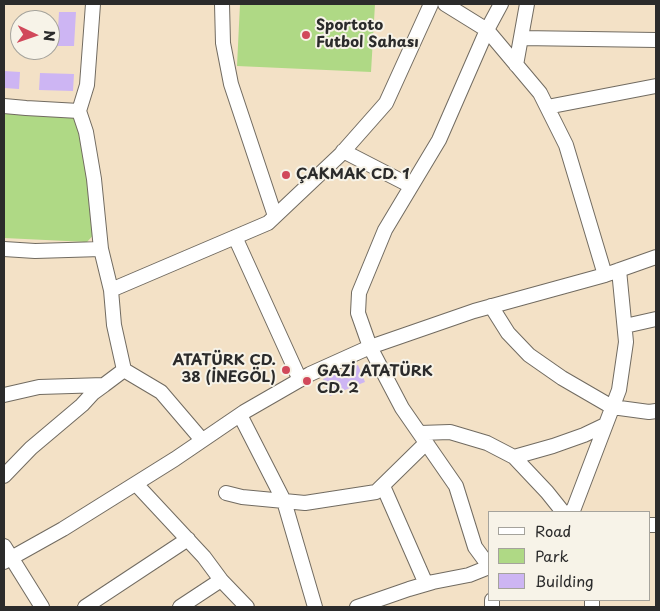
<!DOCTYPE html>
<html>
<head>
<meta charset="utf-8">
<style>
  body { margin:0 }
  #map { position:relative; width:660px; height:611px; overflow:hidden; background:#f3e1c6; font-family:"Playpen Sans",sans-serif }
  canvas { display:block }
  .frame { position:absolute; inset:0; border:5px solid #2b2b2b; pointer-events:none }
  .legend { position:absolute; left:488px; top:511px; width:162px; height:90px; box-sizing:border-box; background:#f7f3e8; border:1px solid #a5a39c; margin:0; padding:6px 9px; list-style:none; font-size:15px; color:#2b2b2b }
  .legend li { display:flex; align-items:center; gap:10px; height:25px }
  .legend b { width:25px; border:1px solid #a5a39c }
  .north { position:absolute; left:10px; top:10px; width:50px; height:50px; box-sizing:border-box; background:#f7f3e8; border:1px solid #a5a39c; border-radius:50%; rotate:93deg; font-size:14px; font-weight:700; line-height:20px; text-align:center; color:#2b2b2b }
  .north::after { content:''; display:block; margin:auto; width:18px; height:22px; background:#d1495b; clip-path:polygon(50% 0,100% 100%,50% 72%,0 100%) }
</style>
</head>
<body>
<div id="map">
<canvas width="660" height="611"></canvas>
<div class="frame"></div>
<ul class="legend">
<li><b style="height:6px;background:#fff"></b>Road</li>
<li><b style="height:14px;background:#afd985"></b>Park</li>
<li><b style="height:14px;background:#cdb5f3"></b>Building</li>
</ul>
<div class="north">N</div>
</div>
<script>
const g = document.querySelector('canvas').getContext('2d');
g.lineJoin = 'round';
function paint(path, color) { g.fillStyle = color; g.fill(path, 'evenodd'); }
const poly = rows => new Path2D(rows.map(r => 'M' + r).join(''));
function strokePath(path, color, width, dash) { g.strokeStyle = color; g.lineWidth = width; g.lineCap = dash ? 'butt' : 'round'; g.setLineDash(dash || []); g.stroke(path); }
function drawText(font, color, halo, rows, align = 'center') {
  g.font = font + ' "Playpen Sans",sans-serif'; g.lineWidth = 4; g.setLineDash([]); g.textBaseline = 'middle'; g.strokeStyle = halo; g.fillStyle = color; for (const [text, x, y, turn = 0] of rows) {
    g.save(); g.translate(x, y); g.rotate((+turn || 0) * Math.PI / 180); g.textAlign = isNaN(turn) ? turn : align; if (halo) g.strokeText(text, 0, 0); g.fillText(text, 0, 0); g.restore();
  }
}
paint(poly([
  [240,4,375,4,371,72,237,66],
  [4,113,71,117,81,122,97,231,87,242,4,238]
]), '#afd985');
paint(poly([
  [59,12,76,12,74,46,57,46],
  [4,71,20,72,19,89,4,88],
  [40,73,74,74,73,91,39,90],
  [358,365,365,382,330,396,323,379]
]), '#cdb5f3');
const minor = poly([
  [222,4,223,43,231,84,275,216],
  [445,4,487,30,540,93,566,145,605,275],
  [521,38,656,40],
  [516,65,527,4],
  [4,106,26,108,79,111,86,132,94,179,101,249,111,290,114,325,124,370,161,392,202,440],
  [547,107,656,86],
  [79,111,87,85,93,4],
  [343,151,411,186],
  [235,237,300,380],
  [4,249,35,251,101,249],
  [111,290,268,223,341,154,386,103,431,4],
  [491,306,508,333,529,355,562,378,612,407,649,412,656,411],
  [625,326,656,319],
  [4,395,39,387,104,385,124,370],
  [240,415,284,501,315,607],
  [420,433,450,432,487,443,514,457,547,492,563,512],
  [514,457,553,446,584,435,605,425],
  [4,476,31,448,82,405,93,393,104,385],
  [136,484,204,557,221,580,247,607],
  [383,486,426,584],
  [226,493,242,497,305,503,376,492,426,443],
  [571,512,574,508,619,390,626,342,619,270],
  [649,525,656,525],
  [4,546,42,607],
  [4,562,63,529,175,459,244,412,310,374,370,347,474,311,605,275,656,257],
  [489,566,475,547,456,486,402,408,370,347,358,313,359,293,385,230,439,140,487,30,501,4],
  [85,607,188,539],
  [180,607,221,580],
  [357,607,409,589,433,582,469,575,489,567],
  [492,607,492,600],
  [592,607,592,600]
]);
strokePath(minor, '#716b61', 16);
strokePath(minor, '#fff', 14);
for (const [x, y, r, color] of [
  [306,35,5,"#d1495b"],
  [286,175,5,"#d1495b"],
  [286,370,5,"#d1495b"],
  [307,381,5,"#d1495b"]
]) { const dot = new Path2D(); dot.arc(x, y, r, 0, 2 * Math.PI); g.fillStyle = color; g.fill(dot); strokePath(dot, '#f7f3e8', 2); }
drawText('bold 15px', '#2b2b2b', '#f7f3e8', [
  ["Sportoto",316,26],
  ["Futbol Sahası",316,43],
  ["ÇAKMAK CD. 1",296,175],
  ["ATATÜRK CD.",276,361,"right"],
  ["38 (İNEGÖL)",276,378,"right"],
  ["GAZİ ATATÜRK",317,372],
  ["CD. 2",317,389]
], 'left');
</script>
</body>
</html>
